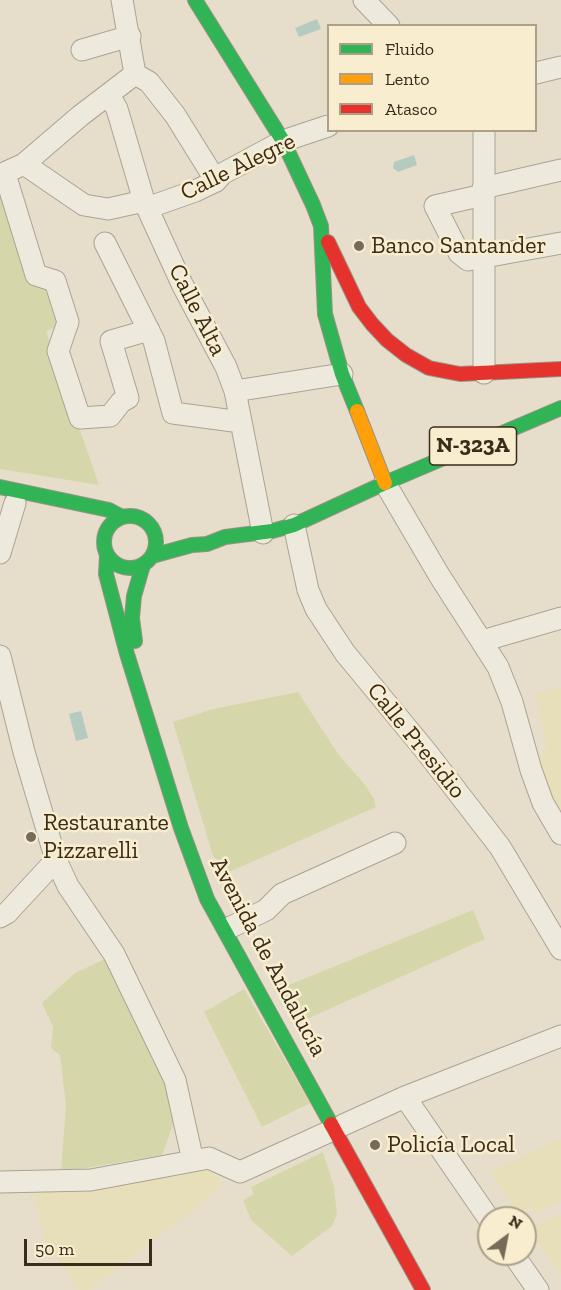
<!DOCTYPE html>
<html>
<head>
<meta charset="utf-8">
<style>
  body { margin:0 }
  #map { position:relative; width:561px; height:1290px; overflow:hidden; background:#e6deca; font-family:"Zilla Slab",serif }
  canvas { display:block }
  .legend { position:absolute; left:327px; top:24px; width:210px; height:108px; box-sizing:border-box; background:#f8eecf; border:2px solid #aca087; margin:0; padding:8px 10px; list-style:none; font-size:18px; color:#3a2b1b }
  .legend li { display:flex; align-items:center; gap:12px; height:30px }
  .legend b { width:30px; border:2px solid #aca087 }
  .north { position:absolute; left:477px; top:1206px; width:60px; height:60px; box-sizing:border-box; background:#f8eecf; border:2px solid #aca087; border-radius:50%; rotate:32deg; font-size:16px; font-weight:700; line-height:24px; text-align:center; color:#3a2b1b }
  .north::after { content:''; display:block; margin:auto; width:21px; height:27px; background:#766a58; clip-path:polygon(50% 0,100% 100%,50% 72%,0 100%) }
  .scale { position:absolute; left:24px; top:1239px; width:128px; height:27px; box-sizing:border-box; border:3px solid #3a2b1b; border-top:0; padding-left:8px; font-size:18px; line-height:21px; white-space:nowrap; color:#3a2b1b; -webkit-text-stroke:4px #f8eecf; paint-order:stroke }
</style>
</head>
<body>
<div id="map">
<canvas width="561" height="1290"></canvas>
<ul class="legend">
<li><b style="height:8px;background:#30b455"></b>Fluido</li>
<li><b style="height:8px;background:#ff9f0a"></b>Lento</li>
<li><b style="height:8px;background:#e5322d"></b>Atasco</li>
</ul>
<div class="north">N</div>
<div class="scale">50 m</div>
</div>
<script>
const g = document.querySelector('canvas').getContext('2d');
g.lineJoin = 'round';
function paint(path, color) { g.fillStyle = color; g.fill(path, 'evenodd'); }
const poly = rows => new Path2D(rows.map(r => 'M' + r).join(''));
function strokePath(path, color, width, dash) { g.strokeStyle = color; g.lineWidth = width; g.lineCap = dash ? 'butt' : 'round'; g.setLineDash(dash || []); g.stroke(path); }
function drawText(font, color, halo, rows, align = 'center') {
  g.font = font + ' "Zilla Slab",serif'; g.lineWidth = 5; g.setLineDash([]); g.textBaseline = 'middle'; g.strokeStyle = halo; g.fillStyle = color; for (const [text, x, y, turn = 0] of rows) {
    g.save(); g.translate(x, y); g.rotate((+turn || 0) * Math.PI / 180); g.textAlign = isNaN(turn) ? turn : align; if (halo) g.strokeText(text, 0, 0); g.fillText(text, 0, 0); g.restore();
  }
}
paint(poly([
  [561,687,561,822,532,756,548,753,536,694],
  [561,1138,561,1201,535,1213,531,1206,517,1213,490,1172],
  [187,1167,212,1169,223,1184,198,1207,89,1290,79,1290,46,1244,32,1190],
  [561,1214,561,1274,538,1242,532,1245,525,1231]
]), '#e7dfb9');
paint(poly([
  [0,191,2,191,32,285,48,281,62,325,46,331,99,485,0,469],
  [298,692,338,754,366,786,374,799,376,807,229,872,213,856,173,722,213,709],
  [473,910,485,939,298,1023,279,989],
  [107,958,154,1050,174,1110,173,1125,162,1155,61,1172,66,1105,60,1055,51,1048,53,1027,42,1003,75,973],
  [244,989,310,1103,262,1127,204,1012],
  [323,1152,334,1187,337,1214,332,1226,292,1256,251,1220,243,1200,254,1194,251,1187]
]), '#d5d7ab');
paint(poly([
  [317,19,321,29,299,37,295,28],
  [414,155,417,165,398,172,393,168,394,162],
  [81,711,88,738,76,741,69,714]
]), '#b6cbbf');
const street = poly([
  [122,0,135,74],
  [364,0,389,26],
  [82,50,130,36],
  [536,73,561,67],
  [135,74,149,82,175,115,216,181],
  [109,95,117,109,144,201,182,284,226,367,235,391,263,533],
  [24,164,84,205,108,209,144,201],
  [5,174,36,275,55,281,68,322,58,351,80,418,110,416,121,402,128,398,111,341,149,330],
  [0,175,24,164,80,116,135,74],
  [483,188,561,170],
  [483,195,435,206,459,253,468,260,561,243],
  [147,208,195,191,216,181,222,174,283,141,328,126],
  [105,243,154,341,173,413,241,422],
  [484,373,484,130],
  [235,391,342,374],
  [385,483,439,575,498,667,512,702,531,770,543,803,561,834],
  [294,525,308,590,316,609,345,653,425,750,500,847,561,949],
  [0,553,15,503],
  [482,641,561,618],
  [0,656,24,752,56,860,68,886,114,954,175,1080,193,1161],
  [0,917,7,913,56,860],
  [231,927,266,910,282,894,395,843],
  [405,1097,489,1219],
  [343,1125,405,1097,561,1036],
  [0,1182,91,1180,209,1158,240,1172,335,1129],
  [513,1254,538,1290]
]);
const fast = poly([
  [195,0,283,141,313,205,321,226,325,314,342,374,357,411],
  [0,487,109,510,122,517],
  '104 542a26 26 0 1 1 52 0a26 26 0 1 1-52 0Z',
  [107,555,106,574,127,654,181,828,207,899,331,1124],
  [152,556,192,545,207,544,225,537,272,531,294,525,385,483,561,408],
  [135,641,132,618,134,596,143,565]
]);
const slow = poly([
  [357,411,385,483]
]);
const jam = poly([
  [328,242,359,307,372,324,387,340,406,355,429,368,460,374,561,369],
  [331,1124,423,1290]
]);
strokePath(street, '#aba394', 23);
strokePath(fast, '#9a9284', 16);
strokePath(slow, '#9a9284', 16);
strokePath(jam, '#9a9284', 16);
strokePath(street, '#ede9dd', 21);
strokePath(fast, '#30b455', 14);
strokePath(slow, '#ff9f0a', 14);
strokePath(jam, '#e5322d', 14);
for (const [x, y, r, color] of [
  [359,246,6,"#766a58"],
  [31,837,6,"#766a58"],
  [375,1145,6,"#766a58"]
]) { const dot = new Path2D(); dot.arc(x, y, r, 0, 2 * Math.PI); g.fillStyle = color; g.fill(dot); strokePath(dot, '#f8eecf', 2); }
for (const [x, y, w] of [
  [473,446,87]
]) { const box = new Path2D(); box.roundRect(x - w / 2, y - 19, w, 38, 4.5); g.fillStyle = '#f8eecf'; g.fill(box); strokePath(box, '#3a2b1b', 1.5); }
drawText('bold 22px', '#3a2b1b', null, [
  ["N-323A",473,446]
]);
drawText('24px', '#3a2b1b', '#f8eecf', [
  ["Calle Alegre",238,167,-26],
  ["Calle Alta",197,310,63],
  ["Calle Presidio",416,741,51],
  ["Avenida de Andalucía",268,957,62]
]);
drawText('24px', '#3a2b1b', '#f8eecf', [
  ["Banco Santander",371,246],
  ["Restaurante",43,823],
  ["Pizzarelli",43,851],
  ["Policía Local",387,1145]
], 'left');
</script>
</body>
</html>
